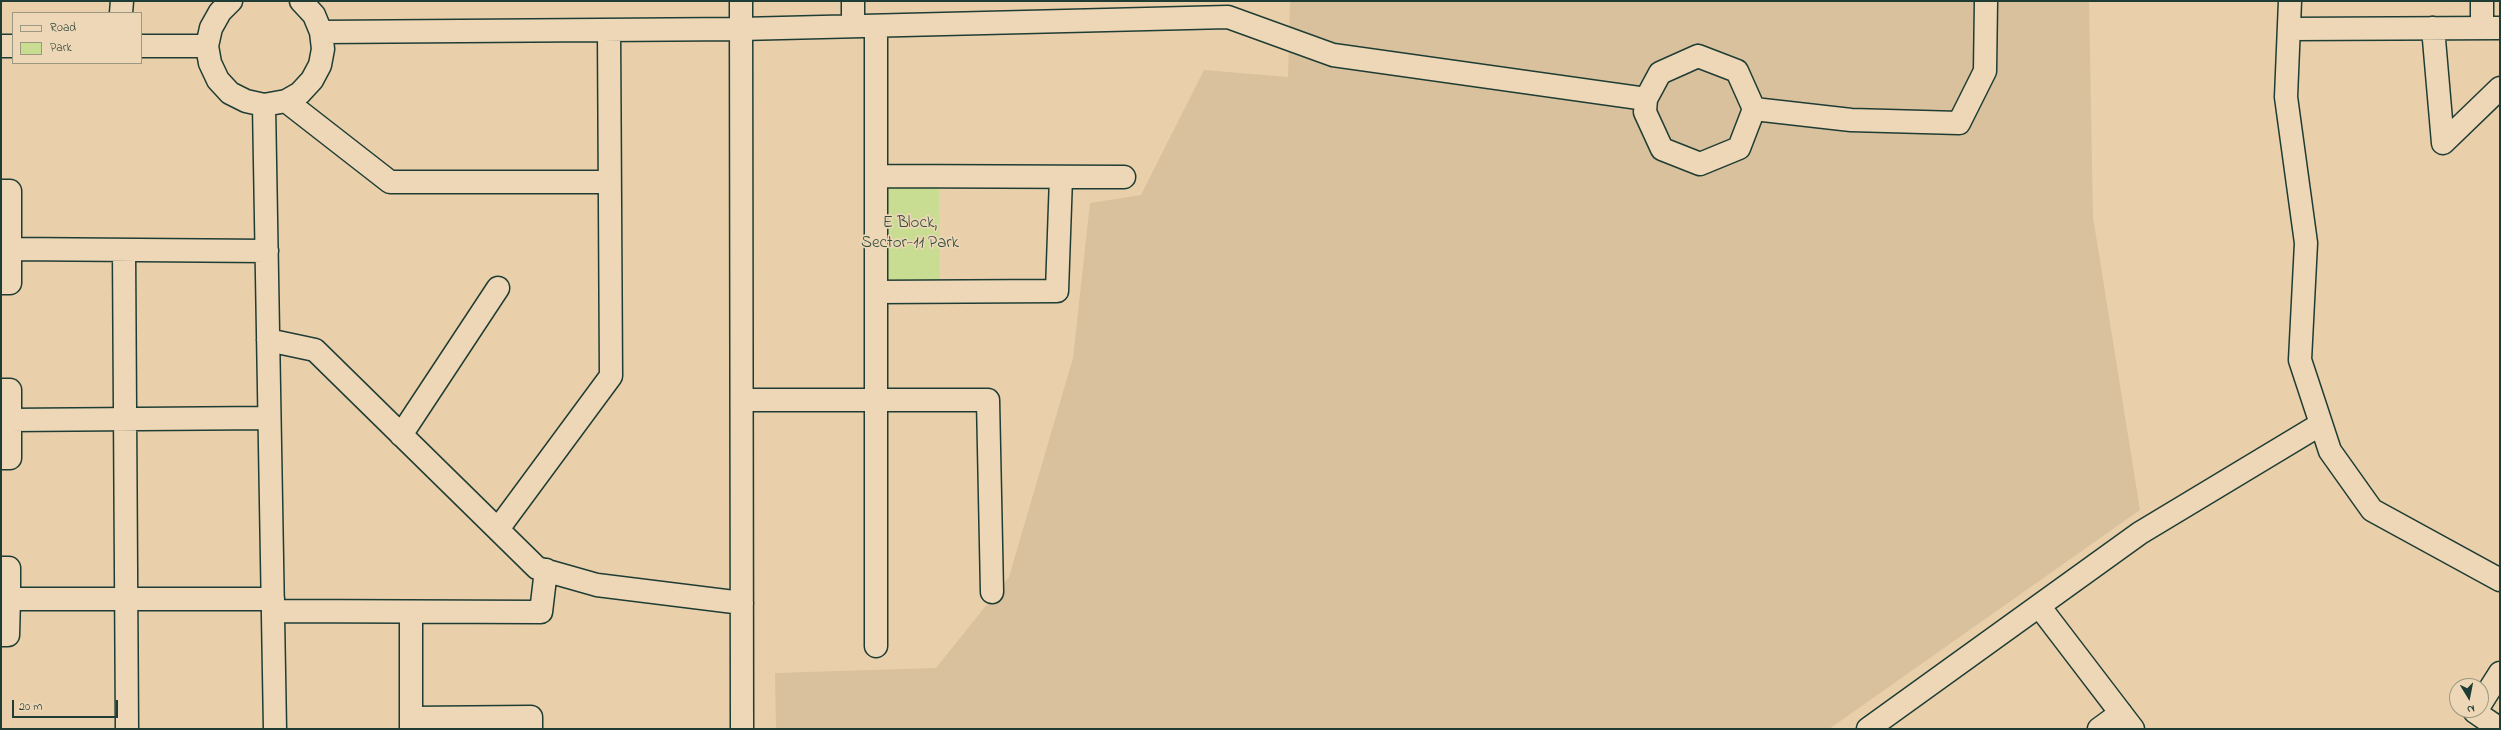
<!DOCTYPE html>
<html>
<head>
<meta charset="utf-8">
<style>
  body { margin:0 }
  #map { position:relative; width:2501px; height:730px; overflow:hidden; background:#e9d0ab; font-family:"Indie Flower",sans-serif }
  canvas { display:block }
  .frame { position:absolute; inset:0; border:2px solid #1f3d34; pointer-events:none }
  .legend { position:absolute; left:12px; top:12px; width:130px; height:52px; box-sizing:border-box; background:#edd7b6; border:1px solid #9b9982; margin:0; padding:5px 7px; list-style:none; font-size:12px; color:#1f3d34 }
  .legend li { display:flex; align-items:center; gap:8px; height:20px }
  .legend b { width:20px; border:1px solid #9b9982 }
  .north { position:absolute; left:2449px; top:678px; width:40px; height:40px; box-sizing:border-box; background:#edd7b6; border:1px solid #9b9982; border-radius:50%; rotate:170deg; font-size:11px; font-weight:700; line-height:16px; text-align:center; color:#1f3d34 }
  .north::after { content:''; display:block; margin:auto; width:14px; height:18px; background:#1f3d34; clip-path:polygon(50% 0,100% 100%,50% 72%,0 100%) }
  .scale { position:absolute; left:12px; top:700px; width:106px; height:18px; box-sizing:border-box; border:2px solid #1f3d34; border-top:0; padding-left:5px; font-size:12px; line-height:14px; white-space:nowrap; color:#1f3d34; -webkit-text-stroke:3px #edd7b6; paint-order:stroke }
</style>
</head>
<body>
<div id="map">
<canvas width="2501" height="730"></canvas>
<div class="frame"></div>
<ul class="legend">
<li><b style="height:5px;background:#edd7b6"></b>Road</li>
<li><b style="height:11px;background:#c9dd92"></b>Park</li>
</ul>
<div class="north">N</div>
<div class="scale">20 m</div>
</div>
<script>
const g = document.querySelector('canvas').getContext('2d');
g.lineJoin = 'round';
function paint(path, color) { g.fillStyle = color; g.fill(path, 'evenodd'); }
const poly = rows => new Path2D(rows.map(r => 'M' + r).join(''));
function strokePath(path, color, width, dash) { g.strokeStyle = color; g.lineWidth = width; g.lineCap = dash ? 'butt' : 'round'; g.setLineDash(dash || []); g.stroke(path); }
function drawText(font, color, halo, rows, align = 'center') {
  g.font = font + ' "Indie Flower",sans-serif'; g.lineWidth = 3.5; g.setLineDash([]); g.textBaseline = 'middle'; g.strokeStyle = halo; g.fillStyle = color; for (const [text, x, y, turn = 0] of rows) {
    g.save(); g.translate(x, y); g.rotate((+turn || 0) * Math.PI / 180); g.textAlign = isNaN(turn) ? turn : align; if (halo) g.strokeText(text, 0, 0); g.fillText(text, 0, 0); g.restore();
  }
}
paint(poly([
  [1290,1,2089,1,2093,217,2140,510,1829,729,776,729,775,673,936,668,1009,577,1073,358,1090,203,1141,195,1204,70,1288,77]
]), '#d8c19c');
paint(poly([
  [881,180,939,182,940,287,879,287]
]), '#c9dd92');
const minor = poly([
  [231,1,220,12,211,28,207,46,210,63,218,80,230,93,246,101,264,105,286,101,300,93,312,80,320,65,323,49,321,32,314,15,301,1],
  [741,1,742,729],
  [853,1,853,26],
  [2290,1,2286,97,2306,243,2300,360,2330,451,2372,510,2500,580],
  [121,13,122,1],
  [876,26,876,646],
  [2433,28,2443,143,2500,88],
  [2482,28,2482,1],
  [2289,29,2500,28],
  [321,32,741,29,1228,17,1333,55,1646,99],
  [1,46,13,46],
  [141,46,207,46],
  [1698,56,1737,71,1754,109,1739,148,1700,164,1662,149,1645,112,1646,99,1660,73,1698,56],
  [286,101,390,182,609,182],
  [264,105,275,729],
  [1754,109,1851,120,1959,123,1985,71,1986,1],
  [876,176,1124,177],
  [1,191,10,191,10,283,1,283],
  [10,249,267,251],
  [124,250,127,729],
  [876,292,1057,291,1061,177],
  [268,340,315,350,537,568,597,585,742,603],
  [1,390,10,390,10,458,1,458],
  [742,400,988,400,992,592],
  [9,420,269,418],
  [401,435,498,288],
  [498,529,611,376,609,31],
  [1,568,9,568,9,599,8,635,1,635],
  [9,599,273,599],
  [2039,606,2133,729],
  [273,611,541,612,546,570],
  [2481,703,2500,673],
  [2477,710,2475,712,2500,729],
  [411,718,531,717,531,729],
  [411,729,411,612],
  [1868,729,2140,533,2321,424],
  [2099,729,2121,713]
]);
strokePath(minor, '#1f3d34', 25);
strokePath(minor, '#edd7b6', 22);
drawText('17px', '#304d3d', '#edd7b6', [
  ["E Block,",910,224],
  ["Sector-11 Park",910,244]
]);
</script>
</body>
</html>
